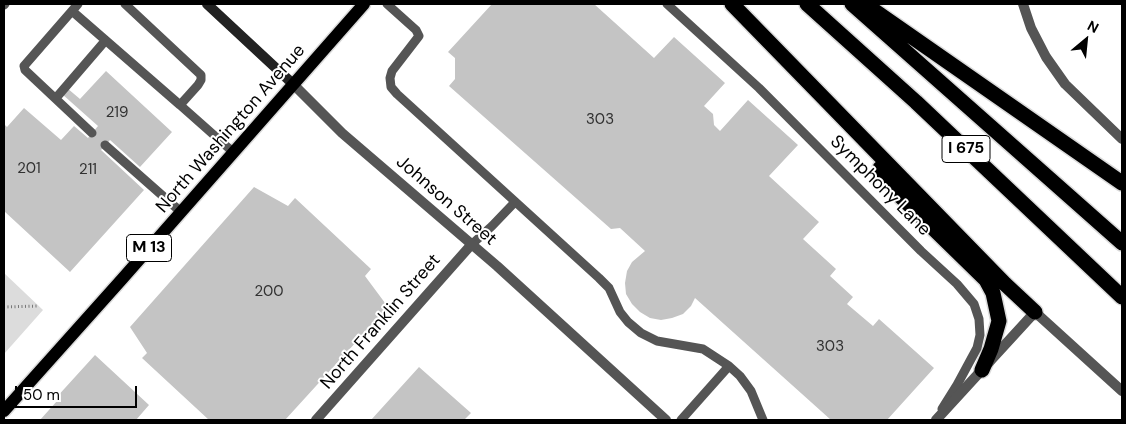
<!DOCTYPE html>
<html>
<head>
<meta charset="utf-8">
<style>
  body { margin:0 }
  #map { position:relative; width:1126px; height:424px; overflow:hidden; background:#fff; font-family:"DM Sans",sans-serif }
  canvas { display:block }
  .frame { position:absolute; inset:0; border:5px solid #000; pointer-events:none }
  .north { position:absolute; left:1061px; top:15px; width:50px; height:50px; -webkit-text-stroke:4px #fff; paint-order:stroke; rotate:28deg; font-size:14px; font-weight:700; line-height:20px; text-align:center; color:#000 }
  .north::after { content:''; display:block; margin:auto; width:18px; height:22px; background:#000; clip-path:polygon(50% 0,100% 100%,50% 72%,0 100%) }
  .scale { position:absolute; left:15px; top:386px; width:122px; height:22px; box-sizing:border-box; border:2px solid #000; border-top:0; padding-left:6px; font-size:15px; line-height:18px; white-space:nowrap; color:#000; -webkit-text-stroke:4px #fff; paint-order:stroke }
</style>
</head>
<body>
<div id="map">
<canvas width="1126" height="424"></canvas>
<div class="frame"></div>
<div class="north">N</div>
<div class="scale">50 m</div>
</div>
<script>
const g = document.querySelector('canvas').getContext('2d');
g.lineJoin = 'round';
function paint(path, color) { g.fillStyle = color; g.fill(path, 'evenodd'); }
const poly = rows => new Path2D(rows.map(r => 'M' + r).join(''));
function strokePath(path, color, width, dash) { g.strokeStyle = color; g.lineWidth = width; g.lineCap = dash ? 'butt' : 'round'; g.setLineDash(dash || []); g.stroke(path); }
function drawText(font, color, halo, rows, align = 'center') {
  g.font = font + ' "DM Sans",sans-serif'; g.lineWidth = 4; g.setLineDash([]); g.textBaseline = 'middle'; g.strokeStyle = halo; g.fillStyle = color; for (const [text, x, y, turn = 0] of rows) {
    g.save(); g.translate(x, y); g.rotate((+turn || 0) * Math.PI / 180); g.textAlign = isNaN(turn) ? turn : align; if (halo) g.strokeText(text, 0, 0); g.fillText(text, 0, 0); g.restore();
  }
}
paint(poly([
  [4,273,43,310,4,354]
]), '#dcdcdc');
paint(poly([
  [492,4,594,4,654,58,674,37,725,83,704,106,713,114,714,125,720,131,748,100,798,145,769,176,819,222,803,239,836,269,830,276,853,297,847,304,873,326,879,319,934,368,887,420,831,420,695,298,691,306,683,314,672,318,661,320,650,318,640,312,632,304,626,294,625,283,627,271,632,262,645,251,620,228,611,229,449,86,455,79,455,58,448,52],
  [106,71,172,132,140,167,110,140,101,150,144,190,70,272,4,211,4,124,7,127,24,108,61,140,74,126,88,138,98,126,62,94,67,88,80,99],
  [254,187,288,206,295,198,371,269,365,276,388,307,285,420,209,420,142,358,147,353,130,327],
  [95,355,149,405,136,420,40,420,57,401,55,399],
  [419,367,471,413,464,420,371,420]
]), '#c4c4c4');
const primary = poly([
  [4,411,123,278,364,4]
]);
const motorway = poly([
  [732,4,1005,284,1035,312],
  [807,4,916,102,1122,297],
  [852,4,1122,243],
  [869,7,1122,183],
  [880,168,901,197,986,280,993,293,999,321,991,349,982,370]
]);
strokePath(primary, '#dbdbdb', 15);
strokePath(motorway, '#dbdbdb', 18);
strokePath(poly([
  [4,307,39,306]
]), '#777', 3, [1, 2.5]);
strokePath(poly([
  [78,4,24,66,25,70,92,133],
  [387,4,416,30,419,36,392,71,390,78,391,87,397,94,599,278,609,288,620,312,628,322,641,333,657,341,703,349,729,366,740,376,751,391,763,420],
  [667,4,759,88,921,251,957,284,974,304,979,319,980,335,977,348,957,385,942,409],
  [4,5,5,4],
  [72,11,180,105,198,85,201,80,201,75,125,4],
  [56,98,105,41],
  [180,105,233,152],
  [105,145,181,212],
  [471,245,492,226,515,202],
  [681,420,729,366]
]), '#555', 9);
strokePath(poly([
  [316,420,471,245]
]), '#555', 10);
strokePath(poly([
  [1023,4,1031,28,1046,57,1065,84,1122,139],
  [293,84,342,133,497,266,666,420],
  [936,420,1035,312,1122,391]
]), '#555', 10);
strokePath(poly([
  [207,4,293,84]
]), '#222', 10);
strokePath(primary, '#000', 12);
strokePath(motorway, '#000', 15);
drawText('15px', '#313131', null, [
  ["219",117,113],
  ["303",600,120],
  ["201",29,169],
  ["211",88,170],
  ["200",269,292],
  ["303",830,347]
]);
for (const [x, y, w] of [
  [966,149,48],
  [149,248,45]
]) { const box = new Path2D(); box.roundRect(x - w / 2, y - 13.5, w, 27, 4); g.fillStyle = '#fff'; g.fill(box); strokePath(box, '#000', 1); }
drawText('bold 16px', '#000', null, [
  ["I 675",966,149],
  ["M 13",149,248]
]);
drawText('18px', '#000', '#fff', [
  ["North Washington Avenue",231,129,-49],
  ["Symphony Lane",880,186,45],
  ["Johnson Street",446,201,41],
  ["North Franklin Street",381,322,-49]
]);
</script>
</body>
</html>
